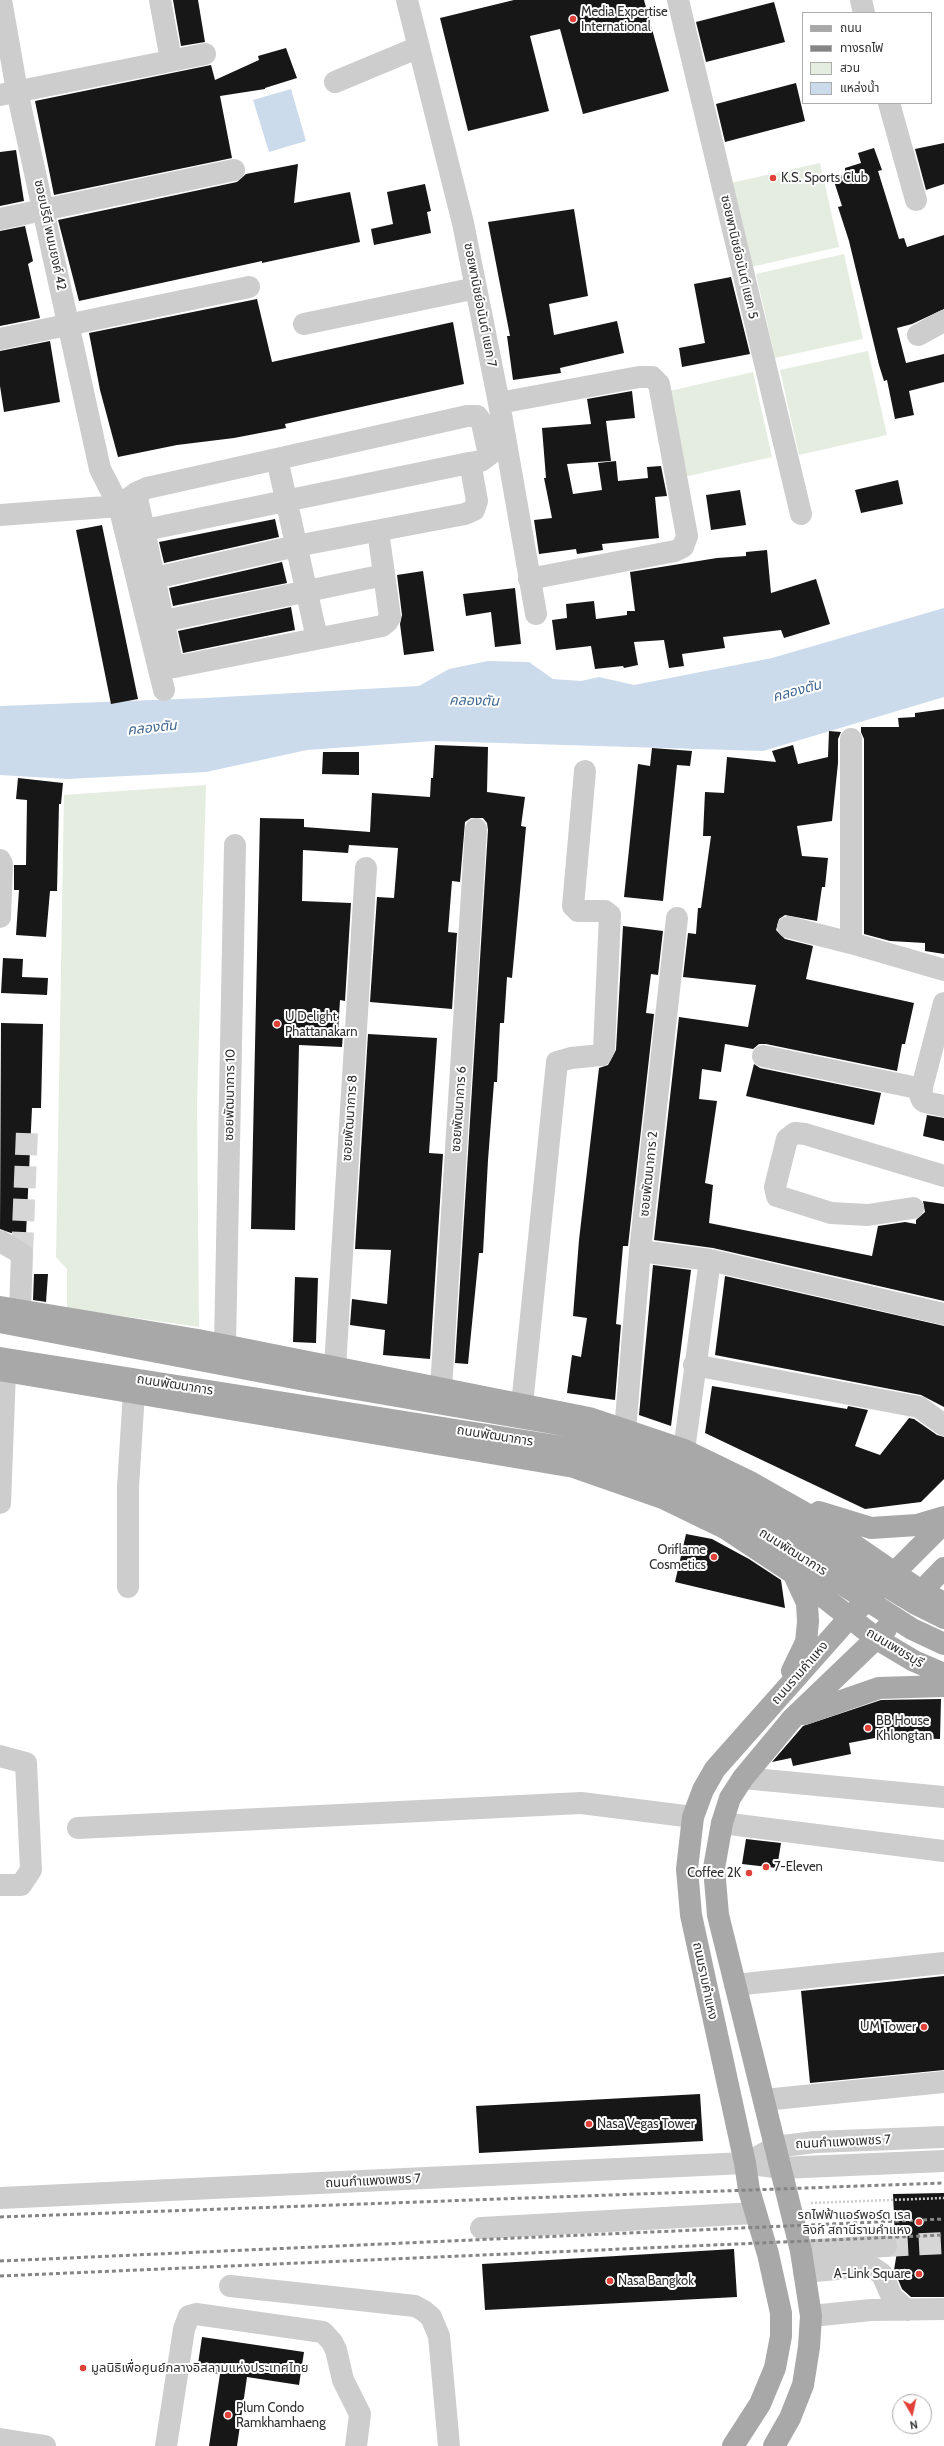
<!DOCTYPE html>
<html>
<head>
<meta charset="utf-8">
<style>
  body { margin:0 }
  #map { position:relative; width:944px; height:2446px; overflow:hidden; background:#fff; font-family:Cabin,"Noto Sans Thai",sans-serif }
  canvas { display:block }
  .legend { position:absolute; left:802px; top:12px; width:130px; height:92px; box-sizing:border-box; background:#fff; border:1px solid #acacac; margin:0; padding:5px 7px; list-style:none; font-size:12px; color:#303030 }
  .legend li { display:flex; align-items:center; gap:8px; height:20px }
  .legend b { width:20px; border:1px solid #acacac }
  .north { position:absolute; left:892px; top:2394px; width:40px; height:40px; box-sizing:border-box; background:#fff; border:1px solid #acacac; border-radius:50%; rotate:171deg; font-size:11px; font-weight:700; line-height:16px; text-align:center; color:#303030 }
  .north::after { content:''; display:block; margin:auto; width:14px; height:18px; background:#e14138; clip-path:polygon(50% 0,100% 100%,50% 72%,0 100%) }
</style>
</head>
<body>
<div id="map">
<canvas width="944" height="2446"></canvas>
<ul class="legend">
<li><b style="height:5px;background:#a8a8a8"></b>ถนน</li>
<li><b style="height:5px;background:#858585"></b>ทางรถไฟ</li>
<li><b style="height:11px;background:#e4eddf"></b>สวน</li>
<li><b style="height:11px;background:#ccdbec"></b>แหล่งน้ำ</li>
</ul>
<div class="north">N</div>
</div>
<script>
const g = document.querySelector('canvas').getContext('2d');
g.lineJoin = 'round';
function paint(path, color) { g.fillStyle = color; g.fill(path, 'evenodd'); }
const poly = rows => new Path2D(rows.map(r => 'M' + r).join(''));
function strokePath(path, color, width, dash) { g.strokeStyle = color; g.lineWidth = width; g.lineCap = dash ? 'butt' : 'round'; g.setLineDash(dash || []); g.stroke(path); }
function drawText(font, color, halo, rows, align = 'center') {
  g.font = font + ' Cabin,"Noto Sans Thai",sans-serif'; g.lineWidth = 4; g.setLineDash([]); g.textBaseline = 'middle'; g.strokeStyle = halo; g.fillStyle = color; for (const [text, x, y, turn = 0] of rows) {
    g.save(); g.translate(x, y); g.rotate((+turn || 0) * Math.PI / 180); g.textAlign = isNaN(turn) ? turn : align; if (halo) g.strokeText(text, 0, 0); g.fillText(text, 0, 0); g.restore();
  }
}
paint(poly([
  [820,163,839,247,751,267,731,183],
  [844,254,863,339,775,358,756,274],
  [868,351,887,435,799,455,780,370],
  [753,372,772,457,684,477,665,392],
  [206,785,197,1105,199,1327,67,1308,67,1269,56,1257,64,795]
]), '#e4eddf');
paint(poly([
  [291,89,306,141,269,152,253,100],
  [944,608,944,697,763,751,433,741,307,750,206,772,67,779,0,775,0,706,205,698,419,686,449,669,488,661,529,662,553,679,581,681,599,677,634,685,772,658]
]), '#ccdbec');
paint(poly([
  [173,0,198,0,205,42,181,46],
  [514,0,644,0,669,91,583,114,560,29,530,36,549,111,468,131,440,18],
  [774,2,785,42,706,62,696,22],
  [286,48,297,78,265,88,265,89,220,96,232,158,54,195,35,101,211,65,215,80,259,60,258,56],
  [796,83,805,121,725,142,716,104],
  [944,143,944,184,926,190,915,149],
  [874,148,882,170,878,171,899,239,904,238,907,247,944,235,944,309,912,324,897,328,906,363,944,354,944,382,909,391,914,415,895,419,887,380,884,381,879,365,849,241,838,207,842,206,833,178,845,174,845,168,861,163,858,153],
  [16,150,24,201,0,206,0,152],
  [298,164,294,203,350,192,360,242,262,263,262,261,79,301,58,220,237,182,246,174],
  [425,184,431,211,427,212,431,233,374,245,371,229,393,224,387,192],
  [574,209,588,296,549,304,554,335,617,321,624,353,560,368,561,373,513,380,507,336,510,336,488,222],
  [25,226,33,261,28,264,40,318,0,326,0,231],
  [731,277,750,354,682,367,679,348,705,343,694,284],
  [257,299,272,362,453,322,464,384,285,424,286,428,234,438,177,445,118,457,100,390,89,333],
  [50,341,60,402,4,412,0,386,0,351],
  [632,391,635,418,606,421,611,461,567,464,573,494,602,490,598,463,616,461,618,481,648,478,647,467,661,466,667,496,655,497,659,538,602,544,603,550,577,554,576,549,539,554,534,520,552,518,544,478,546,478,542,428,591,424,587,399],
  [898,480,903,504,861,513,855,490],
  [740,490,746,525,711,530,706,495],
  [275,519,279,537,164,563,159,542],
  [102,525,138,699,111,704,76,530],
  [767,550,771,593,816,579,830,624,784,638,781,630,723,637,725,648,682,654,684,666,669,668,664,640,634,642,638,665,624,668,623,666,595,669,591,646,556,650,552,620,567,618,566,604,594,601,596,619,627,615,627,611,635,611,630,572,717,558,746,556,746,552],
  [282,562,287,583,173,606,169,588],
  [423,571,434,651,404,655,400,624,402,615,397,575],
  [515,588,521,644,495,647,491,612,466,616,463,594],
  [291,607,295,630,183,653,178,631],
  [944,709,944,954,925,951,925,943,890,941,864,934,864,739,861,732,861,727,899,727,898,718,915,717,915,713],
  [829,731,841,732,838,739,838,763,832,821,797,826,802,856,828,858,825,887,822,887,817,921,785,915,779,919,776,930,785,939,813,946,806,979,914,1003,905,1044,902,1044,897,1071,766,1044,759,1044,753,1049,725,1044,721,1072,702,1069,699,1099,717,1101,705,1183,713,1185,709,1223,872,1256,878,1226,905,1222,916,1224,916,1220,925,1212,923,1201,944,1204,944,1301,713,1248,654,1240,679,1017,748,1027,756,985,683,977,688,933,696,934,698,908,701,908,711,836,703,836,705,792,724,793,727,757,776,762,772,751,793,745,798,764,828,757],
  [435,745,488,747,487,792,525,797,521,826,526,827,512,978,507,977,504,1023,500,1023,497,1082,494,1082,488,1160,483,1253,479,1253,468,1364,455,1363,488,830,487,823,483,818,471,818,465,822,460,882,452,881,448,932,457,933,452,1009,370,1002,377,897,394,898,398,848,349,845,348,853,303,850,302,901,351,903,345,1001,340,1000,338,1032,343,1033,342,1047,299,1045,295,1230,251,1229,260,818,304,819,304,827,370,832,372,793,430,797,431,778,433,778],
  [652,748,692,751,690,766,677,765,663,901,624,897,638,764,650,766],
  [323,752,359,752,359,775,322,774],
  [18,778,63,783,61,804,59,804,57,891,50,891,46,937,16,935,19,890,14,890,14,865,26,865,27,800,16,799],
  [623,926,663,931,658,975,651,974,646,1013,654,1014,628,1246,623,1246,616,1324,621,1325,615,1400,567,1393,572,1355,581,1357,587,1318,573,1316,579,1240,599,1068,608,1065,616,1050],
  [3,958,23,959,22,977,48,978,47,995,1,993],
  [1,1023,43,1024,41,1108,32,1108,26,1234,11,1233,0,1229],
  [368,1034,437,1038,429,1153,443,1154,430,1359,383,1355,385,1330,350,1325,352,1299,387,1304,391,1250,355,1249],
  [754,1064,760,1068,881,1093,874,1125,746,1096],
  [927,1115,944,1118,944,1141,923,1136],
  [653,1265,691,1270,671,1426,639,1415],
  [34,1274,48,1274,46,1302,33,1300],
  [725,1276,944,1326,944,1407,921,1395,715,1355],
  [295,1277,318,1278,316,1343,293,1342],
  [712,1386,847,1409,848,1406,868,1410,855,1446,880,1455,909,1418,914,1419,937,1435,944,1437,944,1479,921,1502,865,1509,705,1433],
  [686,1534,712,1539,749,1559,781,1580,785,1608,675,1582],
  [941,1699,940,1739,880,1737,849,1743,851,1754,793,1766,791,1758,772,1762,803,1726,881,1700],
  [746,1839,781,1843,777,1868,742,1864],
  [944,1976,944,2070,810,2083,801,1991],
  [700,2094,703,2141,479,2153,476,2106],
  [944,2193,944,2297,911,2297,902,2289,894,2270,898,2246,895,2237,893,2194],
  [734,2249,737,2297,485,2310,482,2264],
  [202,2337,304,2352,299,2385,247,2377,237,2446,209,2446,220,2374,197,2371]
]), '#171717');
strokePath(poly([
  [22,1254,27,1130],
  [886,2246,944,2243]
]), '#d6d6d6', 22, [22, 11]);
strokePath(poly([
  [811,2203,944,2198]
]), '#cdcdcd', 2.5, [2, 2]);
strokePath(poly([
  [1,0,17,91,100,469,119,506,164,690],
  [160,0,171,60],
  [407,0,463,223,499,403,536,614],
  [678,0,801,514],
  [861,0,864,13],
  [335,82,419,47],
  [0,95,205,54],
  [889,103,916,200],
  [0,219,234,170],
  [304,324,476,288],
  [918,335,944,321],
  [0,339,249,287],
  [499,403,639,377,652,377,659,384,687,536,683,547,675,551,529,579],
  [277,459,467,416,477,416,482,423,489,455,481,461,469,463],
  [136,493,173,666],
  [0,515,119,506,136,493,147,488,277,459,317,638],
  [145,530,469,463,472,473,477,501,474,510,465,514,296,546,155,578],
  [164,621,384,575],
  [159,670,382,626,387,622,390,617,378,531],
  [851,739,851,943],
  [0,860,2,864,0,917],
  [788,927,851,943,944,970],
  [944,1003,920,1095,922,1100,925,1102,944,1106],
  [763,1056,922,1089],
  [913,1208,868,1215,831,1213,777,1196,775,1187,787,1139,795,1133,805,1134,944,1176],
  [0,1241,22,1254,20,1310],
  [640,1251,710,1260,944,1314],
  [225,1345,235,845],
  [694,1365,919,1407,944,1425],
  [335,1367,366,868],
  [441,1389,476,829],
  [522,1405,557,1062,571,1058,601,1055,604,1049,610,915,605,911,578,911,573,906,585,771],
  [625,1431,640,1251,677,918],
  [684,1450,710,1260],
  [0,1503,5,1371],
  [128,1587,128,1487,134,1392],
  [0,1756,26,1763,31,1870,21,1885,0,1885],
  [743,1778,944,1797],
  [722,1823,944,1851],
  [78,1828,581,1803,693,1817],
  [735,1985,944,1963],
  [764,2100,944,2082],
  [759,2156,775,2147,815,2142,944,2137],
  [0,2198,745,2163,781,2168,944,2161],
  [481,2228,755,2213],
  [801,2251,886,2246],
  [804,2272,870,2266,882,2274,892,2297,907,2310],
  [230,2286,415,2306,424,2311,431,2317,439,2336,449,2446],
  [811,2316,871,2310,944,2309],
  [0,2439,45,2446],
  [166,2446,184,2329,189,2316,196,2314,323,2332,332,2342,336,2350,343,2380,360,2414,356,2446]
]), '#cdcdcd', 22);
strokePath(poly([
  [0,1307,198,1340,589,1418,684,1450,752,1483,819,1521,921,1591,944,1603],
  [0,1322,310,1381],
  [0,1370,574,1467,663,1498,725,1528,793,1573,877,1639,914,1661,944,1674],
  [819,1512,871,1528,917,1525,944,1517],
  [912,1601,944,1568],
  [792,1671,806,1642,808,1622,807,1603,795,1577],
  [804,1714,879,1688,944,1686],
  [733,2446,760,2404,775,2368,781,2336,781,2313,768,2254,749,2190,745,2163,691,1915,687,1869,693,1817,703,1790,715,1769,849,1618,944,1523],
  [774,2446,790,2418,803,2385,809,2347,811,2316,801,2251,718,1915,714,1868,722,1823,730,1798,743,1778,792,1719,886,1629]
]), '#a8a8a8', 22);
strokePath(poly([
  [0,2217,944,2183],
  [0,2261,944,2219],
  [0,2276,944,2235]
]), '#858585', 3, [4, 3]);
strokePath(poly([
  [0,1358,582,1450,657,1476,727,1510,912,1629,944,1644],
  [310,1381,587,1429,670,1461,738,1496,916,1604,944,1618]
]), '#a8a8a8', 22);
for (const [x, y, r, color] of [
  [573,19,4,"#e14138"],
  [773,178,4,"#e14138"],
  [277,1024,4,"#e14138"],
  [714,1557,4,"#e14138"],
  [868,1728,4,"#e14138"],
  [766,1867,4,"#e14138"],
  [749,1873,4,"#e14138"],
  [924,2027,4,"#e14138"],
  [589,2124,4,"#e14138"],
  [919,2222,4,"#e14138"],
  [919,2274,4,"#e14138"],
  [610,2281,4,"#e14138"],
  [83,2368,4,"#e14138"],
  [228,2415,4,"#e14138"]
]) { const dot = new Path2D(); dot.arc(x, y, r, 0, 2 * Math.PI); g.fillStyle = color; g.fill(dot); strokePath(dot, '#fff', 1.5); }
drawText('13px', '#303030', '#fff', [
  ["Media Expertise",581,12],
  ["International",581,27],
  ["K.S. Sports Club",781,178],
  ["U Delight",285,1017],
  ["Phattanakarn",285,1032],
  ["Oriflame",706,1550,"right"],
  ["Cosmetics",706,1565,"right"],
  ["BB House",876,1721],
  ["Khlongtan",876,1736],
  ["7-Eleven",774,1867],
  ["Coffee 2K",741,1873,"right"],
  ["UM Tower",916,2027,"right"],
  ["Nasa Vegas Tower",597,2124],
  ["รถไฟฟ้าแอร์พอร์ต เรล",911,2215,"right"],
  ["ลิงก์ สถานีรามคำแหง",911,2230,"right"],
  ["A-Link Square",911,2274,"right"],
  ["Nasa Bangkok",618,2281],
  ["มูลนิธิเพื่อศูนย์กลางอิสลามแห่งประเทศไทย",91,2368],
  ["Plum Condo",236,2408],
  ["Ramkhamhaeng",236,2423]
], 'left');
drawText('13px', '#303030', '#fff', [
  ["ซอยปรีดี พนมยงค์ 42",50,235,78],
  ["ซอยพานิชย์อนันต์ แยก 5",739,257,77],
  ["ซอยพานิชย์อนันต์ แยก 7",480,305,79],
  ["ซอยพัฒนาการ 10",230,1095,-89],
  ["ซอยพัฒนาการ 6",459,1109,-86],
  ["ซอยพัฒนาการ 8",350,1118,-86],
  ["ซอยพัฒนาการ 2",649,1174,-84],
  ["ถนนพัฒนาการ",175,1385,9],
  ["ถนนพัฒนาการ",495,1436,9],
  ["ถนนพัฒนาการ",793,1552,32],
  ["ถนนเพชรบุรี",895,1648,31],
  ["ถนนรามคำแหง",800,1673,-49],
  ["ถนนรามคำแหง",705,1981,78],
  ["ถนนกำแพงเพชร 7",843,2142,-3],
  ["ถนนกำแพงเพชร 7",373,2181,-3]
]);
drawText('italic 14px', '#3f6791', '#fff', [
  ["คลองตัน",797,691,-15],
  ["คลองตัน",474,701,1],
  ["คลองตัน",152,728,-6]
]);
</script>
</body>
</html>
